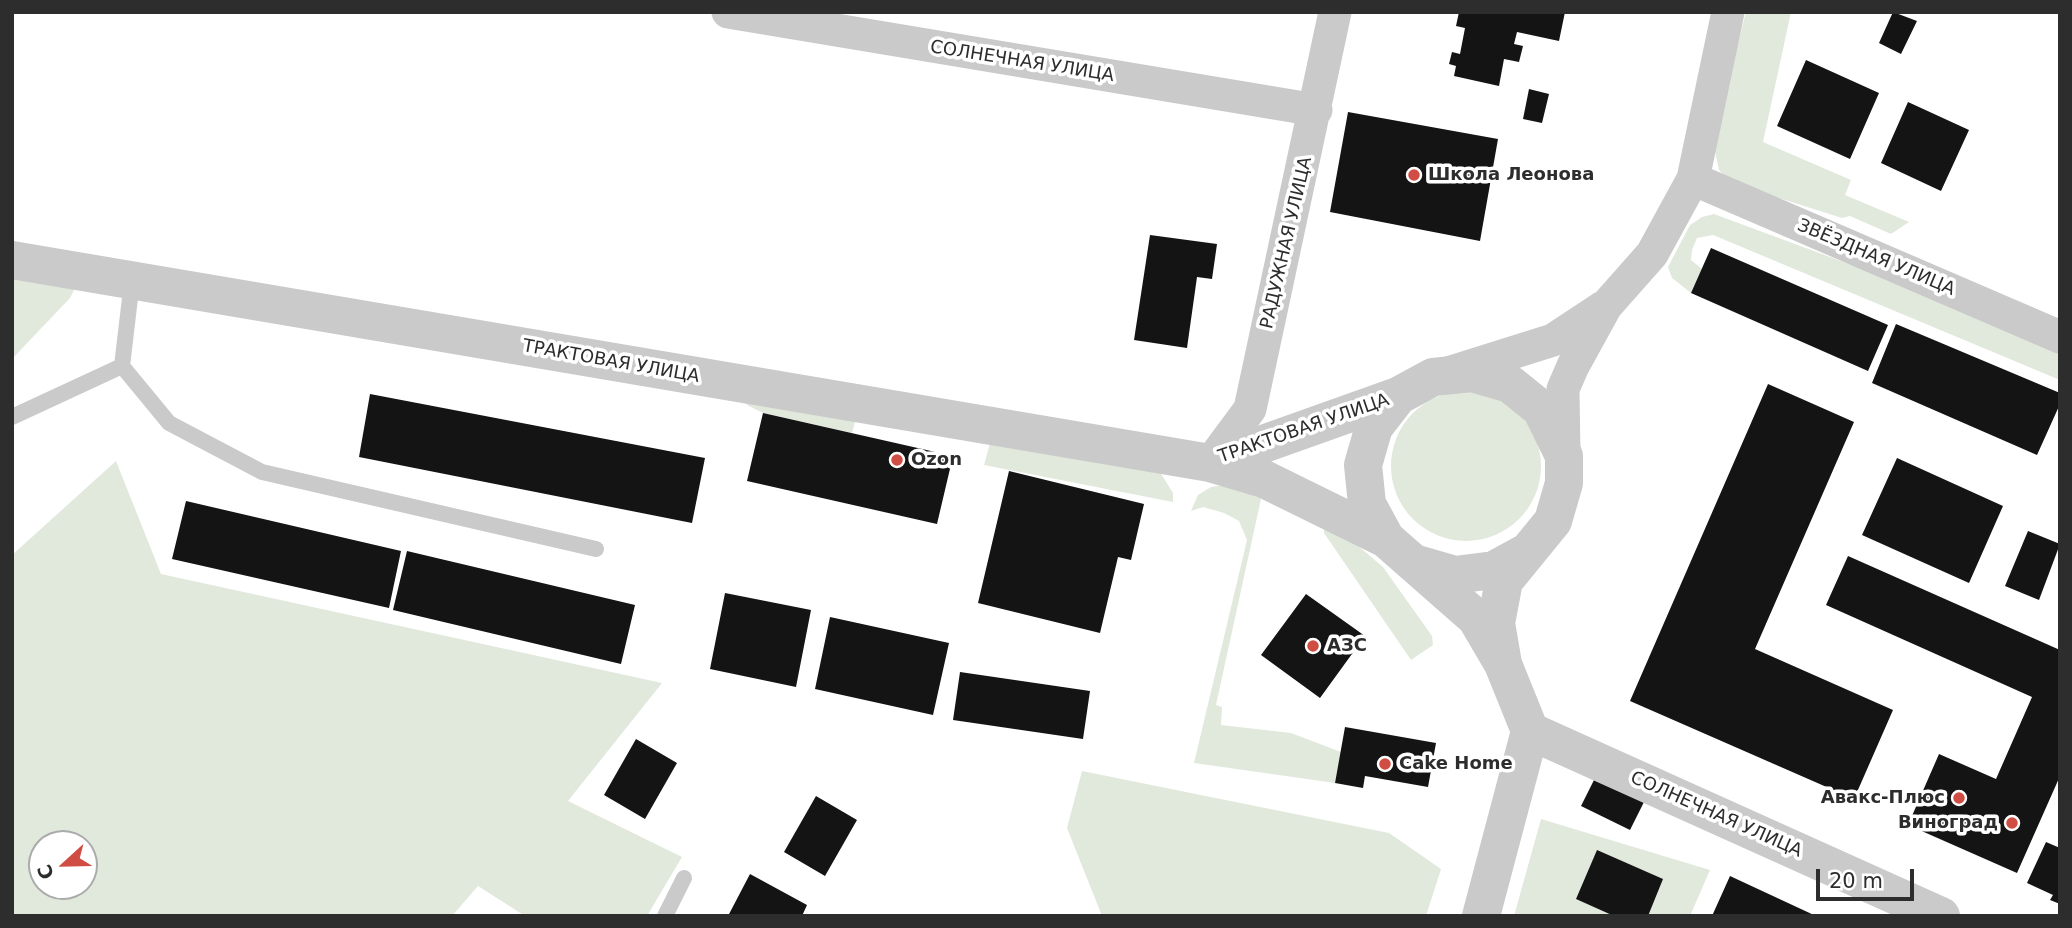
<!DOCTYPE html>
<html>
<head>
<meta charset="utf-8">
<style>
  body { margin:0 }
  #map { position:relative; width:2072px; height:928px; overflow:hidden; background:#fff; font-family:"DejaVu Sans",sans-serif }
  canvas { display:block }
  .frame { position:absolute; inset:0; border:14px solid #2d2d2d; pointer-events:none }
  .north { position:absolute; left:28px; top:830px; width:70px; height:70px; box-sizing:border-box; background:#fff; border:2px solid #ababab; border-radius:50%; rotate:248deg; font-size:19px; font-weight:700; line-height:28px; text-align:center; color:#2d2d2d }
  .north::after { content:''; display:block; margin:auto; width:24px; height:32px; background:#d04d43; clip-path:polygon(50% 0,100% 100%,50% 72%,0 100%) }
  .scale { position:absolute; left:1816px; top:869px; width:98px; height:32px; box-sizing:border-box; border:4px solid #2d2d2d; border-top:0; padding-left:9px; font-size:21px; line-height:24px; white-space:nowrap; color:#2d2d2d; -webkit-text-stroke:5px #fff; paint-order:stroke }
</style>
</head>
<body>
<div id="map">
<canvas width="2072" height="928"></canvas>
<div class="frame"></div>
<div class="north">С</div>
<div class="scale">20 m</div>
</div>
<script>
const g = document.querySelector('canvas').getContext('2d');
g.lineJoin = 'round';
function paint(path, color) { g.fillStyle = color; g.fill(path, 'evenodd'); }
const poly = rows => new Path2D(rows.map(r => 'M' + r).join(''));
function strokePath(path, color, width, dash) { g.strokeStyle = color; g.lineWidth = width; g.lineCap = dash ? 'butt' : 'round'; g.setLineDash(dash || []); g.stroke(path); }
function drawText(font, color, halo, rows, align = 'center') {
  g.font = font + ' "DejaVu Sans",sans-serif'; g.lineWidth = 7; g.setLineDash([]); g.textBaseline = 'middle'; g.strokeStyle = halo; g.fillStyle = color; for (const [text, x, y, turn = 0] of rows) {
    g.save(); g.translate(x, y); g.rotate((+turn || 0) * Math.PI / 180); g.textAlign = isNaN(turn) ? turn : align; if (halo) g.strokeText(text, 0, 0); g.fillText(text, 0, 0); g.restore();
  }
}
paint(poly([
  [1746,12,1791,12,1763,142,1851,180,1845,195,1909,222,1891,234,1850,216,1842,218,1744,187,1727,179,1719,170,1713,142],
  [1714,214,1922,291,2060,349,2060,380,1713,235,1697,238,1692,250,1691,260,1702,269,1691,293,1672,278,1668,267,1690,225,1702,217],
  [12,262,82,274,70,298,12,359],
  '1391 466a75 75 0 1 1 150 0a75 75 0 1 1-150 0Z',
  [743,397,859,407,852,433,763,413,747,405],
  [993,432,1158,469,1173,493,1173,502,984,465],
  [116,461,161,574,662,683,568,801,682,857,647,916,525,916,478,886,452,916,12,916,12,555],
  [42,844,84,844,84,886,42,886],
  [1232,484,1254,492,1261,499,1216,705,1222,707,1221,725,1291,733,1341,752,1335,783,1194,763,1247,540,1239,521,1224,513,1203,507,1191,511,1198,495,1211,487],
  [1330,522,1383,567,1432,636,1433,645,1411,660,1324,533,1324,528],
  [1082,771,1389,833,1441,869,1426,916,1102,916,1067,828],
  [1541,819,1710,870,1690,916,1514,916]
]), '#e1e9dc');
paint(poly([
  [1459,12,1565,12,1559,41,1517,32,1514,44,1523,46,1519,62,1504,59,1499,86,1454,76,1456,66,1449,64,1452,52,1460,54,1465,28,1456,26],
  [1893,12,1917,21,1901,54,1879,43],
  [1806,60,1879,93,1850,159,1777,126],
  [1529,89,1549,94,1542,123,1523,119],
  [1908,102,1969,130,1941,191,1881,163],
  [1348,112,1498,139,1480,241,1330,212],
  [1150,235,1217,244,1212,279,1197,277,1187,348,1134,340],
  [1711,248,1888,325,1868,371,1691,293],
  [1896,324,2060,393,2060,404,2037,455,1872,383],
  [1768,384,1854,422,1755,649,1893,710,1854,799,1630,701],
  [370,394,705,458,692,523,359,457],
  [763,413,953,456,937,524,747,481],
  [1897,458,2003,506,1969,583,1862,535],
  [1009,471,1144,504,1131,560,1118,557,1100,633,978,603],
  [186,501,401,551,389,608,172,559],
  [2028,531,2060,544,2039,600,2005,586],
  [407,551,635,605,621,664,393,610],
  [1848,556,2060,650,2060,776,2017,873,1908,825,1939,754,1996,779,2032,697,1826,605],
  [725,593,811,610,796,687,710,669],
  [1306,594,1365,636,1320,698,1261,655],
  [830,617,949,643,933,715,815,689],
  [960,672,1090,691,1083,739,953,720],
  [1345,727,1436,743,1428,787,1365,776,1363,788,1335,783],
  [636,739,677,763,645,819,604,795],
  [1595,778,1644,802,1630,830,1581,806],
  [816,796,857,820,825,876,784,852],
  [2046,842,2060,848,2060,904,2050,900,2053,895,2027,883],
  [1597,850,1663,879,1648,916,1614,916,1576,899],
  [750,874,807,905,802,916,728,916],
  [1730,876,1816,916,1712,916]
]), '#141414');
strokePath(poly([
  [132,281,122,366,169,423,262,472,596,549],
  [12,417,122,366],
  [665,916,684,878]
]), '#cacaca', 16);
strokePath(poly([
  [728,12,1316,110],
  [1693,179,2060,337],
  [1448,373,1553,340,1603,307],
  [1564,456,1563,389,1573,366,1606,306,1652,254,1693,179,1728,12],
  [1210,463,1250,409,1335,12]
]), '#cacaca', 33);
strokePath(poly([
  [12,260,1210,463,1264,479,1386,539],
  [1210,463,1398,396],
  [1417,564,1455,575,1494,570,1527,552],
  [1503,664,1496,623,1504,581,1553,521,1564,483,1564,456,1541,409,1510,384,1472,373,1433,377,1398,396,1374,427,1363,465,1367,504,1386,539,1476,618,1503,664,1530,731],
  [1530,731,1941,916],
  [1481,916,1530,731]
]), '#cacaca', 38);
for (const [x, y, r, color] of [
  [1414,175,7,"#d04d43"],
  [897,460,7,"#d04d43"],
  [1313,646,7,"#d04d43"],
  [1385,764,7,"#d04d43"],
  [1959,798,7,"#d04d43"],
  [2012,823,7,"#d04d43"]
]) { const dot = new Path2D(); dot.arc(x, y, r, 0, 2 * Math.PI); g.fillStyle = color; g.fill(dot); strokePath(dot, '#fff', 2.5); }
drawText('18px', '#2d2d2d', '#fff', [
  ["СОЛНЕЧНАЯ УЛИЦА",1022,62,9],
  ["РАДУЖНАЯ УЛИЦА",1287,243,-77],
  ["ЗВЁЗДНАЯ УЛИЦА",1876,258,23],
  ["ТРАКТОВАЯ УЛИЦА",611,362,10],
  ["ТРАКТОВАЯ УЛИЦА",1304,429,-19],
  ["СОЛНЕЧНАЯ УЛИЦА",1716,815,24]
]);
drawText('bold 18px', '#2d2d2d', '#fff', [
  ["Школа Леонова",1428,175],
  ["Ozon",911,460],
  ["АЗС",1327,646],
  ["Cake Home",1399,764],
  ["Авакс-Плюс",1945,798,"right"],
  ["Виноград",1998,823,"right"]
], 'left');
</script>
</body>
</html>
